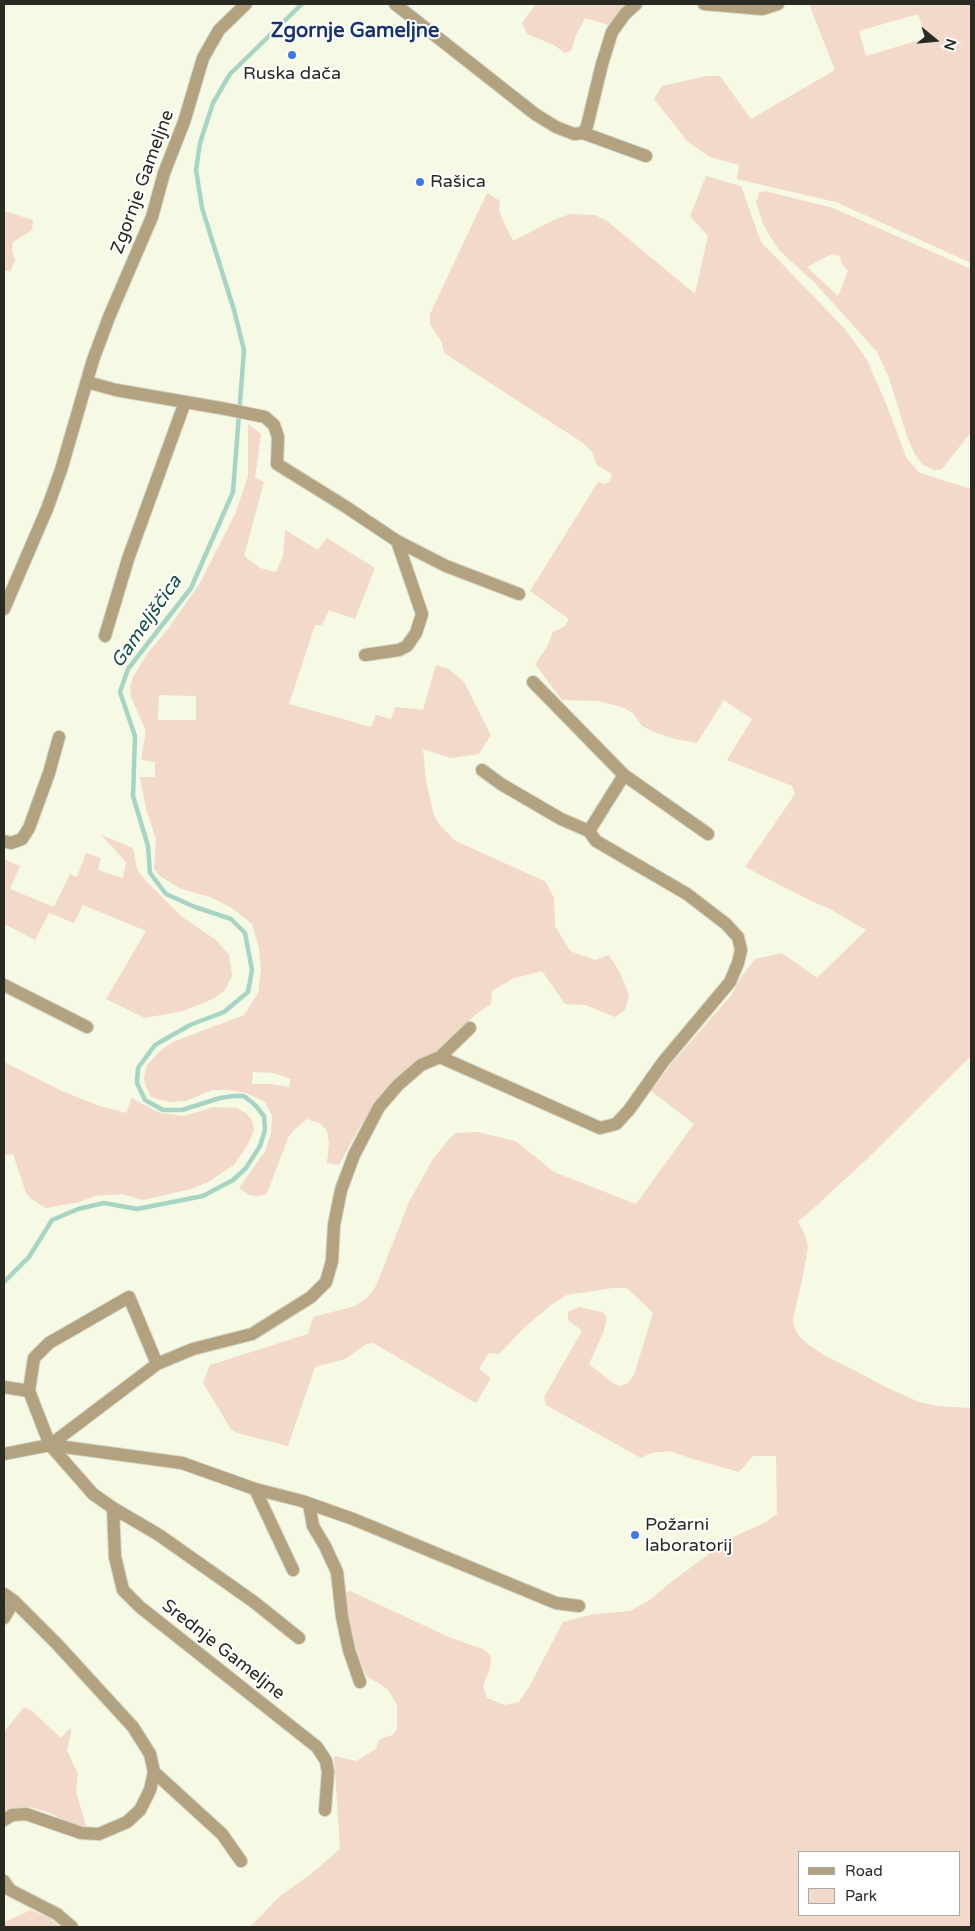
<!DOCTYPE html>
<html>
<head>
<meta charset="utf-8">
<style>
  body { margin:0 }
  #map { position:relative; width:975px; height:1931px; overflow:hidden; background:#f6f9e4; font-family:"Varela Round",sans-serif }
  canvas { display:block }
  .frame { position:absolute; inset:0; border:5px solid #292b23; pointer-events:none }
  .legend { position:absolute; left:798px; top:1851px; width:162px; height:65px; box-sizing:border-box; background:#fff; border:1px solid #a9aaa7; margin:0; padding:6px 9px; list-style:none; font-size:15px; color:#292b23 }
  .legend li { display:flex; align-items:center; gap:10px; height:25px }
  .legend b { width:25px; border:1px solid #a9aaa7 }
  .north { position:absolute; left:910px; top:15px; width:50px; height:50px; -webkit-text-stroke:4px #fff; paint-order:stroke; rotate:107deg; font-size:14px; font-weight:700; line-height:20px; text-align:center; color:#292b23 }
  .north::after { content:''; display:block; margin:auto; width:18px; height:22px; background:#292b23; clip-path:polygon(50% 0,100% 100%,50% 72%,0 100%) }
</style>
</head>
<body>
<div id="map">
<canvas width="975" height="1931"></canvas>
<div class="frame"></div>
<ul class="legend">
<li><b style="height:6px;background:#b3a280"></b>Road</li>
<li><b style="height:14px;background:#f2d9c9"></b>Park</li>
</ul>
<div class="north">N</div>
</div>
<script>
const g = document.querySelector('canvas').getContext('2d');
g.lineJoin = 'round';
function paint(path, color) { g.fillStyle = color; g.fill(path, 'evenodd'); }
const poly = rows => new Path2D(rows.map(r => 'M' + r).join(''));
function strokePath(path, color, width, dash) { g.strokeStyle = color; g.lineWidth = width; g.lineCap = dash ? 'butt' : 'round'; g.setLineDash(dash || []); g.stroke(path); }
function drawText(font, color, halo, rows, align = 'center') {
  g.font = font + ' "Varela Round",sans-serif'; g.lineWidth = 4; g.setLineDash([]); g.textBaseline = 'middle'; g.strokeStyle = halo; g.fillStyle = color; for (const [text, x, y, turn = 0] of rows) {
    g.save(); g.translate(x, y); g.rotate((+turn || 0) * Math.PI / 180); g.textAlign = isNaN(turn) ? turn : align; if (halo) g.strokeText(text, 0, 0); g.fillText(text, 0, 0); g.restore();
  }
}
paint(poly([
  [536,4,626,4,609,25,585,18,576,35,571,51,565,53,554,45,527,34,522,23],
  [809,4,971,4,971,263,836,202,737,179,739,165,710,157,688,142,654,99,662,86,707,76,720,76,751,119,835,70],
  [918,14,926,38,866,56,859,31],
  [706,176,741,186,761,242,845,329,867,360,887,406,907,459,920,473,971,489,971,1056,867,1159,804,1217,798,1221,805,1235,808,1246,803,1276,793,1319,794,1327,799,1336,810,1346,826,1356,890,1389,919,1402,937,1406,971,1408,971,1927,250,1927,280,1896,310,1875,340,1849,334,1756,356,1761,376,1749,378,1741,383,1738,393,1735,397,1729,397,1705,390,1693,386,1688,366,1676,349,1628,345,1593,350,1591,451,1638,483,1649,490,1655,491,1664,483,1687,487,1698,504,1705,519,1702,529,1687,563,1622,594,1614,630,1611,650,1600,671,1582,731,1538,766,1522,777,1514,776,1456,753,1456,739,1472,690,1458,670,1451,651,1453,641,1458,546,1405,544,1397,582,1331,568,1320,568,1312,579,1307,602,1312,607,1317,604,1331,589,1364,614,1384,619,1386,628,1383,634,1375,653,1313,627,1288,613,1288,567,1295,551,1305,526,1326,499,1354,489,1353,479,1369,491,1378,476,1403,373,1343,366,1344,345,1359,315,1367,288,1446,237,1433,231,1429,203,1383,210,1365,308,1334,313,1317,355,1306,368,1297,376,1286,409,1202,433,1159,450,1138,456,1133,477,1132,511,1140,517,1142,554,1172,636,1204,694,1124,651,1091,671,1064,730,997,742,976,755,959,782,953,817,978,866,930,828,908,811,901,745,867,795,794,792,786,727,760,752,719,724,700,697,743,675,739,656,733,642,726,633,713,622,707,598,701,562,700,535,664,547,647,553,632,564,627,569,619,530,591,598,482,605,484,610,481,612,474,597,465,592,452,583,443,444,353,442,343,430,324,430,314,487,193,500,201,499,210,504,223,513,241,554,220,570,214,595,215,607,221,695,294,708,236,690,216],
  [799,1852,959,1852,959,1915,799,1915],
  [765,191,833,208,971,269,971,432,942,469,935,470,923,465,915,455,907,436,889,378,877,352,815,283,779,250,769,235,762,221,756,202,759,193],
  [832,254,840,256,842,264,848,271,838,296,807,267],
  [7,212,33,220,32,230,13,242,12,250,15,260,10,272,4,270,4,213],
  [248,424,261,434,255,478,264,482,244,556,260,568,276,572,283,556,285,530,318,550,327,538,375,568,355,619,329,610,322,625,315,625,289,704,371,727,376,715,391,719,395,707,423,710,436,665,449,669,464,682,491,735,479,754,451,758,423,749,426,781,434,815,439,824,454,840,546,882,554,898,555,926,570,951,595,960,609,955,620,973,629,995,625,1010,615,1017,585,1005,565,1004,542,971,514,978,492,991,491,1004,475,1015,441,1050,372,1110,361,1125,339,1165,327,1163,329,1143,327,1131,320,1123,307,1119,296,1128,289,1136,269,1188,265,1195,257,1196,249,1195,239,1188,265,1151,271,1133,272,1116,265,1102,246,1093,230,1090,212,1090,186,1101,169,1102,151,1097,145,1084,144,1078,147,1065,160,1051,173,1042,244,1015,258,993,261,969,259,948,252,924,232,908,210,897,181,889,160,876,154,869,156,839,146,809,140,777,155,777,155,762,141,760,145,737,145,729,131,697,130,687,133,677,148,653,168,629,200,583,235,514,248,476],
  [159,695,196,696,196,720,158,720],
  [253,1072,274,1073,291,1079,289,1087,270,1084,252,1084],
  [101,835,133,848,137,869,146,881,182,917,216,940,229,955,232,976,225,990,215,998,183,1011,145,1018,106,999,146,931,83,905,74,923,49,913,35,940,4,924,4,859,20,866,10,889,54,907,70,874,77,877,86,853,101,858,98,870,123,878,126,862],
  [4,1062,64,1092,100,1106,126,1113,132,1097,137,1101,160,1113,185,1116,213,1107,237,1108,246,1113,252,1120,254,1130,248,1144,234,1165,208,1182,191,1189,143,1200,122,1194,95,1196,79,1202,46,1208,30,1198,26,1193,13,1154,4,1155],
  [24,1707,32,1711,61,1738,70,1728,71,1733,67,1750,78,1774,76,1792,87,1829,74,1825,47,1812,33,1808,22,1807,4,1811,4,1732],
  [31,1910,51,1919,61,1927,4,1927,4,1922]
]), '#f2d9c9');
strokePath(poly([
  [4,1282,29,1257,52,1220,78,1209,104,1203,137,1209,203,1196,233,1180,246,1168,260,1146,265,1130,264,1116,255,1105,244,1096,233,1096,220,1098,182,1110,163,1110,145,1100,137,1083,138,1068,155,1045,190,1025,224,1012,248,992,252,970,245,933,231,919,195,907,166,894,150,873,148,846,133,796,135,736,120,692,128,669,191,588,233,492,244,350,234,310,202,208,196,170,200,143,213,103,230,74,302,4]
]), '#a6d4c5', 4.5);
const minor = poly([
  [395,4,535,114,556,127,574,134,583,133,587,126,602,64,612,32,625,14,636,4],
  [704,4,762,9,778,4],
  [583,133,646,156],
  [87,382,116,390,226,409,265,417,274,425,278,437,277,464,343,505,397,541,446,566,519,594],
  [4,609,47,509,61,470,93,360,109,317,152,217,164,173,184,122,203,58,219,30,246,4],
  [105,636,128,559,185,402],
  [365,655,399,650,407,646,416,633,422,614,397,541],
  [533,682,624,775,589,831],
  [624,775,708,834],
  [4,841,11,843,22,839,29,828,49,773,59,737],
  [4,985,87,1027],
  [440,1057,600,1128,616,1124,629,1110,663,1062,730,982,738,963,741,950,738,937,726,924,687,894,596,841,589,831,561,819,501,784,482,770],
  [157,1364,129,1297,49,1343,34,1358,29,1391,50,1445,93,1494,113,1508,159,1535,254,1602,299,1638],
  [4,1387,29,1391],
  [50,1445,157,1364,193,1349,252,1334,311,1297,326,1282,332,1261,334,1225,341,1190,354,1155,379,1107,398,1085,421,1065,440,1057,470,1028],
  [4,1454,50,1445,182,1463,255,1489,302,1501,353,1519,556,1603,579,1606],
  [255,1489,293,1570],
  [309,1504,313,1526,325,1546,337,1572,342,1617,349,1650,360,1682],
  [113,1508,115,1557,123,1590,140,1607,317,1747,326,1761,328,1772,325,1810],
  [4,1594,14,1601,57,1644,133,1727,150,1754,154,1772,150,1790,140,1810,127,1822,99,1834,81,1833,26,1814,12,1815,4,1820],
  [4,1618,14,1601],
  [154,1772,222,1834,241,1861],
  [4,1881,10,1890,57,1914,72,1927]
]);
strokePath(minor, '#d1d4c1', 14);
strokePath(minor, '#b3a280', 12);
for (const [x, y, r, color] of [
  [292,55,5,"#3d78e7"],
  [420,182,5,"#3d78e7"],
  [635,1535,5,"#3d78e7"]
]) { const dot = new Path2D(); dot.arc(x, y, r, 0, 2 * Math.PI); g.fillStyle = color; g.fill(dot); strokePath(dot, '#fff', 2); }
drawText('18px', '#292b23', '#fff', [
  ["Ruska dača",292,74,"center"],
  ["Rašica",430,182],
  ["Požarni",645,1525],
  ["laboratorij",645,1546]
], 'left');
drawText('18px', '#292b23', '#fff', [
  ["Zgornje Gameljne",143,182,-70],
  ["Srednje Gameljne",223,1650,38]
]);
drawText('italic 19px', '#135042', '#fff', [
  ["Gameljščica",147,622,-55]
]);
drawText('bold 20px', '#19356b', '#fff', [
  ["Zgornje Gameljne",355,32]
]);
</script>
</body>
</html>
